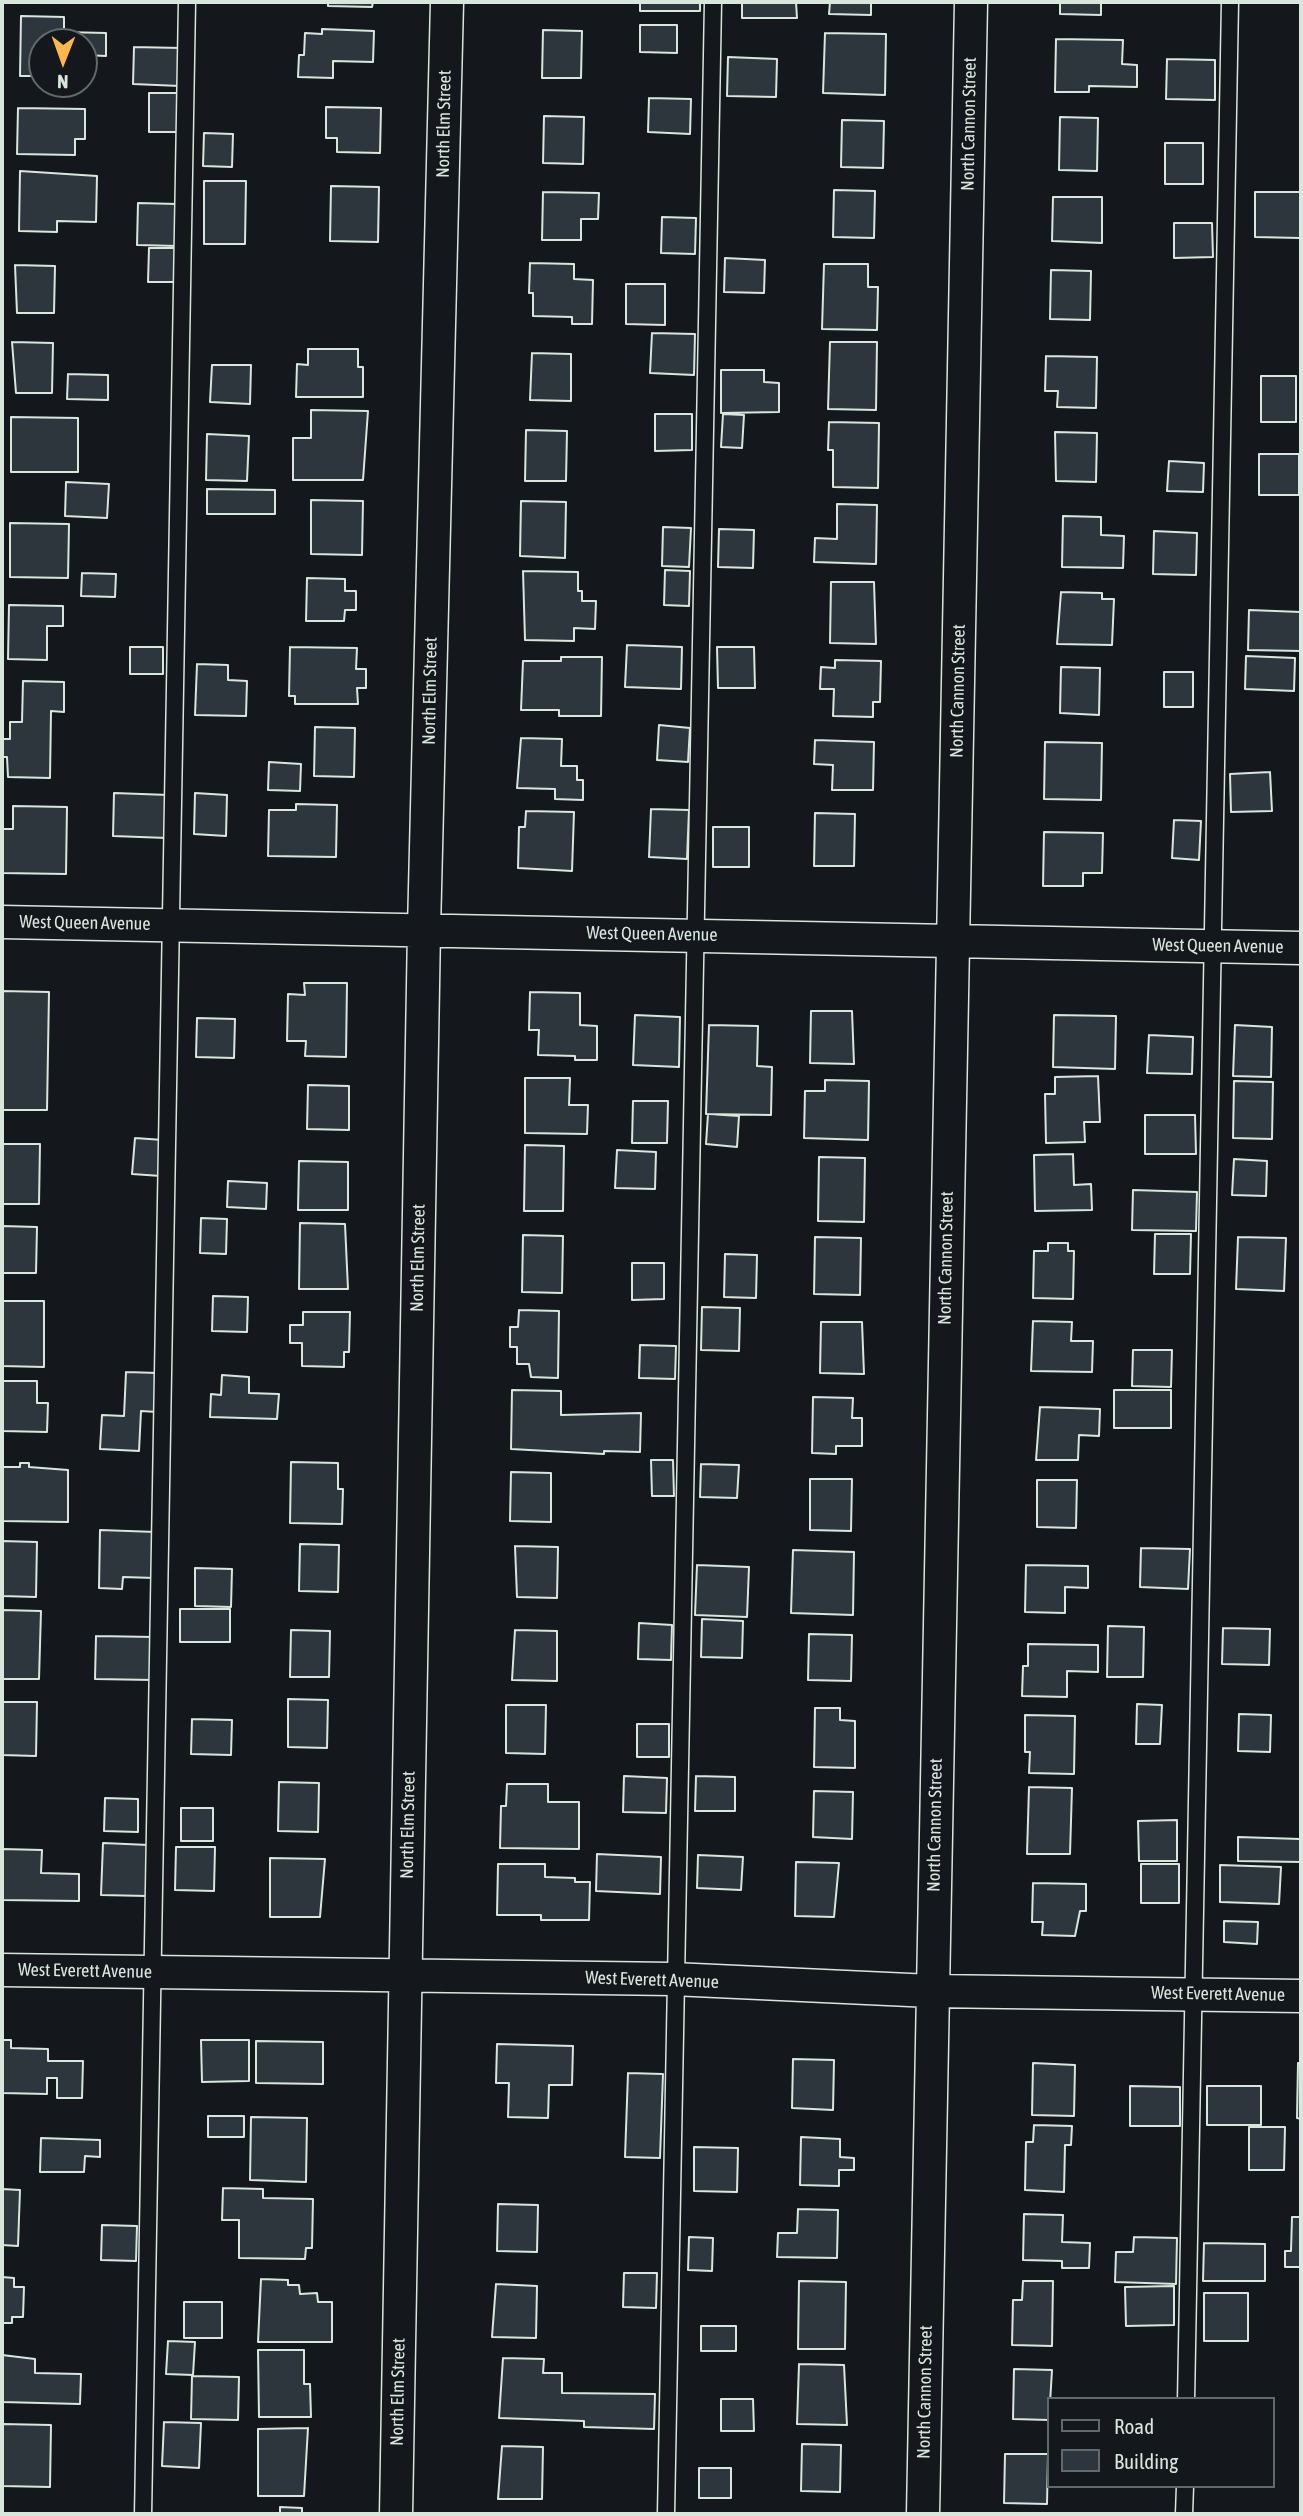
<!DOCTYPE html>
<html>
<head>
<meta charset="utf-8">
<style>
  body { margin:0 }
  #map { position:relative; width:1303px; height:2516px; overflow:hidden; background:#14181c; font-family:"Asap Condensed",sans-serif }
  canvas { display:block }
  .frame { position:absolute; inset:0; border:4px solid #d8e6dc; pointer-events:none }
  .legend { position:absolute; left:1047px; top:2397px; width:228px; height:91px; box-sizing:border-box; background:#14181c; border:2px solid #626a69; margin:0; padding:9px 12px; list-style:none; font-size:21px; color:#d8e6dc }
  .legend li { display:flex; align-items:center; gap:14px; height:35px }
  .legend b { width:35px; border:2px solid #626a69 }
  .north { position:absolute; left:28px; top:28px; width:70px; height:70px; box-sizing:border-box; background:#14181c; border:2px solid #626a69; border-radius:50%; rotate:181deg; font-size:19px; font-weight:700; line-height:28px; text-align:center; color:#d8e6dc }
  .north::after { content:''; display:block; margin:auto; width:24px; height:32px; background:#ffb74d; clip-path:polygon(50% 0,100% 100%,50% 72%,0 100%) }
</style>
</head>
<body>
<div id="map">
<canvas width="1303" height="2516"></canvas>
<div class="frame"></div>
<ul class="legend">
<li><b style="height:9px;background:#14181c"></b>Road</li>
<li><b style="height:19px;background:#2c363c"></b>Building</li>
</ul>
<div class="north">N</div>
</div>
<script>
const g = document.querySelector('canvas').getContext('2d');
g.lineJoin = 'round';
function paint(path, color) { g.fillStyle = color; g.fill(path, 'evenodd'); }
const poly = rows => new Path2D(rows.map(r => 'M' + r).join(''));
function strokePath(path, color, width, dash) { g.strokeStyle = color; g.lineWidth = width; g.lineCap = dash ? 'butt' : 'round'; g.setLineDash(dash || []); g.stroke(path); }
function drawText(font, color, halo, rows, align = 'center') {
  g.font = font + ' "Asap Condensed",sans-serif'; g.lineWidth = 5; g.setLineDash([]); g.textBaseline = 'middle'; g.strokeStyle = halo; g.fillStyle = color; for (const [text, x, y, turn = 0] of rows) {
    g.save(); g.translate(x, y); g.rotate((+turn || 0) * Math.PI / 180); g.textAlign = isNaN(turn) ? turn : align; if (halo) g.strokeText(text, 0, 0); g.fillText(text, 0, 0); g.restore();
  }
}
const building = poly([
  [328,2,373,2,372,7,328,6,328,2],
  [640,2,700,2,700,11,640,11,640,2],
  [742,2,796,2,797,18,742,18,742,2],
  [830,2,871,2,871,15,829,14,830,2],
  [1060,2,1101,2,1101,15,1060,14,1060,2],
  [21,16,64,17,64,32,106,33,106,56,84,55,84,42,42,42,42,76,20,76,21,16],
  [640,25,677,25,677,53,640,52,640,25],
  [322,29,374,31,373,62,333,61,333,78,298,77,299,55,304,55,305,33,322,34,322,29],
  [543,30,582,31,581,78,542,78,543,30],
  [825,33,886,34,885,95,823,93,825,33],
  [1056,39,1123,40,1122,64,1137,65,1137,87,1089,86,1089,92,1055,92,1056,39],
  [134,47,181,48,180,86,133,84,134,47],
  [728,57,777,59,776,97,727,96,728,57],
  [1167,59,1215,60,1215,100,1166,99,1167,59],
  [149,93,178,93,177,132,149,132,149,93],
  [649,98,691,99,690,134,648,132,649,98],
  [326,107,381,108,380,153,337,152,337,138,326,138,326,107],
  [18,108,85,109,85,139,75,139,75,155,17,154,18,108],
  [544,116,584,117,583,164,543,163,544,116],
  [1060,117,1098,118,1097,171,1059,170,1060,117],
  [842,120,884,121,883,168,841,167,842,120],
  [204,133,233,134,232,167,203,166,204,133],
  [1165,143,1203,143,1203,184,1165,184,1165,143],
  [20,171,97,176,96,222,57,221,57,232,19,231,20,171],
  [204,181,246,181,245,244,204,244,204,181],
  [331,186,379,187,378,242,330,241,331,186],
  [834,190,875,191,874,238,833,237,834,190],
  [543,192,599,193,598,219,581,219,581,240,542,240,543,192],
  [1255,192,1300,192,1300,238,1255,237,1255,192],
  [1053,197,1102,197,1102,243,1052,241,1053,197],
  [138,203,177,204,177,246,137,245,138,203],
  [662,217,696,218,695,254,661,253,662,217],
  [1174,223,1212,223,1213,257,1174,258,1174,223],
  [149,248,176,248,176,282,148,282,149,248],
  [725,258,765,260,764,293,724,292,725,258],
  [530,263,574,264,574,279,593,280,592,324,572,324,572,317,533,316,533,293,529,293,530,263],
  [824,264,868,264,868,287,878,287,877,330,822,329,824,264],
  [15,265,55,266,54,313,17,313,15,265],
  [1051,270,1091,271,1090,320,1050,319,1051,270],
  [626,284,665,284,665,325,626,324,626,284],
  [652,333,695,334,694,375,650,373,652,333],
  [12,342,53,343,52,393,16,393,12,342],
  [830,342,877,342,876,410,828,409,830,342],
  [308,349,358,349,358,367,363,367,363,397,296,397,297,364,308,365,308,349],
  [532,353,571,354,571,401,530,400,532,353],
  [1046,356,1097,357,1096,408,1057,407,1058,391,1045,391,1046,356],
  [212,365,251,365,250,404,210,402,212,365],
  [721,370,764,370,764,382,779,383,779,412,721,413,721,370],
  [68,374,108,375,108,400,67,399,68,374],
  [1261,376,1296,376,1296,422,1261,422,1261,376],
  [311,410,368,411,363,480,293,480,293,438,311,438,311,410],
  [655,414,692,414,692,450,655,451,655,414],
  [723,414,744,415,742,448,721,447,723,414],
  [11,417,78,418,78,472,11,472,11,417],
  [829,422,879,423,878,488,833,487,833,450,828,450,829,422],
  [526,430,567,431,566,481,525,481,526,430],
  [1055,432,1097,433,1096,482,1056,481,1055,432],
  [207,434,249,436,247,481,206,480,207,434],
  [1259,454,1299,454,1299,495,1259,495,1259,454],
  [1169,461,1204,463,1203,492,1167,491,1169,461],
  [66,482,109,484,107,518,65,516,66,482],
  [207,489,275,490,275,514,207,514,207,489],
  [311,500,363,501,362,555,311,554,311,500],
  [521,501,566,502,565,558,520,556,521,501],
  [837,504,877,505,876,564,814,562,815,538,837,539,837,504],
  [1063,516,1101,517,1101,535,1124,536,1123,568,1062,567,1063,516],
  [10,523,69,524,68,578,10,577,10,523],
  [663,527,691,528,689,567,662,566,663,527],
  [719,529,754,530,753,568,718,567,719,529],
  [1154,531,1197,533,1196,575,1153,574,1154,531],
  [665,570,690,571,689,606,664,605,665,570],
  [523,571,578,572,578,591,582,591,582,601,596,601,595,629,574,628,574,641,525,640,523,571],
  [82,573,116,574,115,597,81,596,82,573],
  [307,578,345,579,345,591,356,591,356,610,345,610,344,621,306,621,307,578],
  [831,582,874,582,876,644,830,643,831,582],
  [1061,592,1102,593,1102,599,1114,599,1112,645,1057,644,1061,592],
  [9,605,63,606,63,626,47,626,47,660,8,659,9,605],
  [1249,610,1301,612,1301,651,1248,650,1249,610],
  [627,645,682,647,681,689,625,687,627,645],
  [130,647,163,647,163,674,130,674,130,647],
  [290,647,357,648,356,669,366,669,366,688,357,688,358,704,295,704,295,696,289,696,290,647],
  [717,647,754,647,755,688,718,688,717,647],
  [1246,656,1295,658,1294,691,1245,689,1246,656],
  [561,657,602,657,601,716,559,716,559,710,521,710,523,661,561,661,561,657],
  [835,660,881,661,880,702,873,702,873,717,833,716,834,689,820,689,821,667,835,668,835,660],
  [197,664,228,665,228,680,247,681,246,716,195,715,197,664],
  [1061,667,1100,668,1099,715,1060,713,1061,667],
  [1164,672,1193,672,1193,707,1164,707,1164,672],
  [23,681,64,682,64,712,51,711,50,778,8,777,7,757,2,757,2,739,10,739,10,722,22,722,23,681],
  [659,725,690,728,688,762,657,760,659,725],
  [315,727,355,728,354,777,314,776,315,727],
  [521,738,562,739,561,766,577,766,577,780,583,780,583,800,555,799,555,789,517,788,521,738],
  [815,740,874,742,873,790,832,790,833,765,814,764,815,740],
  [1045,742,1102,743,1101,800,1044,799,1045,742],
  [269,762,301,764,300,791,268,790,269,762],
  [1270,772,1272,811,1231,812,1230,774,1270,772],
  [114,793,169,795,167,838,113,836,114,793],
  [195,793,227,795,226,836,194,834,195,793],
  [296,804,337,805,336,857,268,856,269,810,296,810,296,804],
  [13,806,67,807,66,874,2,873,2,829,13,829,13,806],
  [651,809,689,810,687,859,649,857,651,809],
  [526,811,574,812,572,871,518,868,519,827,525,827,526,811],
  [815,813,855,814,854,866,814,866,815,813],
  [1174,820,1201,821,1199,860,1172,858,1174,820],
  [713,827,749,827,749,867,713,867,713,827],
  [1044,832,1103,833,1102,873,1083,873,1083,886,1043,886,1044,832],
  [304,983,347,983,346,1057,305,1056,306,1041,287,1041,288,994,305,995,304,983],
  [2,991,49,992,47,1110,2,1110,2,991],
  [530,992,580,993,580,1025,597,1026,597,1060,575,1060,575,1056,538,1055,539,1030,529,1030,530,992],
  [811,1011,852,1011,854,1064,810,1063,811,1011],
  [635,1015,680,1017,679,1067,633,1065,635,1015],
  [1054,1015,1116,1016,1115,1069,1053,1067,1054,1015],
  [197,1018,235,1019,234,1058,196,1057,197,1018],
  [709,1025,758,1026,757,1066,772,1067,771,1115,706,1114,709,1025],
  [1235,1025,1272,1027,1271,1077,1233,1076,1235,1025],
  [1149,1035,1193,1037,1192,1074,1147,1073,1149,1035],
  [1098,1076,1100,1122,1084,1122,1085,1142,1046,1143,1045,1094,1055,1094,1055,1077,1098,1076],
  [525,1078,570,1078,569,1105,588,1105,587,1134,525,1133,525,1078],
  [825,1080,869,1081,868,1140,804,1138,805,1091,825,1091,825,1080],
  [1234,1081,1273,1082,1272,1139,1233,1138,1234,1081],
  [308,1085,349,1086,349,1130,307,1129,308,1085],
  [633,1101,668,1101,667,1143,632,1143,633,1101],
  [708,1114,739,1116,737,1147,706,1144,708,1114],
  [1145,1115,1195,1115,1196,1154,1145,1154,1145,1115],
  [135,1138,163,1140,161,1176,132,1174,135,1138],
  [2,1144,40,1144,39,1204,2,1204,2,1144],
  [525,1145,564,1146,563,1211,524,1211,525,1145],
  [617,1150,656,1152,655,1189,615,1188,617,1150],
  [1073,1154,1074,1185,1091,1184,1092,1210,1035,1211,1034,1155,1073,1154],
  [819,1157,865,1158,864,1222,818,1221,819,1157],
  [1234,1159,1267,1161,1266,1196,1232,1195,1234,1159],
  [299,1161,348,1162,348,1210,298,1210,299,1161],
  [228,1181,267,1183,266,1209,227,1207,228,1181],
  [1133,1190,1197,1192,1196,1231,1132,1230,1133,1190],
  [201,1218,227,1219,226,1254,200,1253,201,1218],
  [300,1223,345,1224,348,1289,299,1289,300,1223],
  [2,1226,37,1227,36,1273,2,1273,2,1226],
  [1155,1234,1191,1234,1190,1274,1154,1274,1155,1234],
  [523,1235,563,1236,562,1293,522,1292,523,1235],
  [815,1237,861,1238,860,1295,814,1294,815,1237],
  [1238,1237,1286,1238,1284,1291,1236,1289,1238,1237],
  [1048,1243,1068,1243,1068,1251,1074,1251,1073,1299,1033,1298,1034,1251,1048,1251,1048,1243],
  [725,1254,757,1255,756,1298,724,1297,725,1254],
  [632,1263,664,1263,664,1299,632,1300,632,1263],
  [213,1296,248,1297,247,1332,212,1331,213,1296],
  [2,1301,44,1301,44,1367,2,1366,2,1301],
  [702,1307,740,1308,739,1351,701,1350,702,1307],
  [519,1310,559,1311,558,1378,531,1377,529,1364,517,1364,517,1347,510,1347,510,1327,518,1327,519,1310],
  [303,1312,350,1312,349,1352,344,1352,344,1367,302,1366,302,1343,290,1343,290,1325,303,1325,303,1312],
  [1033,1321,1072,1322,1071,1341,1093,1341,1092,1372,1031,1371,1033,1321],
  [821,1322,862,1322,864,1374,820,1373,821,1322],
  [640,1345,676,1346,675,1379,639,1378,640,1345],
  [1133,1350,1172,1350,1171,1387,1132,1386,1133,1350],
  [126,1372,158,1373,157,1412,141,1411,139,1451,100,1449,102,1415,124,1416,126,1372],
  [222,1375,249,1377,249,1393,279,1394,277,1419,210,1417,211,1394,221,1395,222,1375],
  [2,1381,37,1381,37,1403,48,1403,47,1432,2,1431,2,1381],
  [512,1390,561,1391,561,1415,641,1413,640,1452,604,1451,604,1454,511,1449,512,1390],
  [1114,1390,1171,1390,1171,1428,1114,1428,1114,1390],
  [813,1397,853,1398,852,1418,862,1418,862,1446,836,1446,836,1454,812,1453,813,1397],
  [1040,1407,1100,1409,1099,1436,1079,1435,1078,1460,1036,1460,1040,1407],
  [651,1460,673,1460,674,1496,652,1496,651,1460],
  [291,1462,338,1463,338,1489,343,1489,342,1524,290,1523,291,1462],
  [20,1463,29,1463,29,1467,68,1470,68,1522,2,1521,2,1467,20,1467,20,1463],
  [701,1464,739,1465,737,1498,700,1497,701,1464],
  [511,1472,551,1473,551,1522,510,1521,511,1472],
  [810,1479,852,1479,851,1531,810,1530,810,1479],
  [1037,1480,1077,1480,1076,1528,1037,1527,1037,1480],
  [100,1530,156,1532,155,1578,123,1577,122,1589,99,1588,100,1530],
  [2,1541,37,1542,36,1597,2,1596,2,1541],
  [300,1544,339,1545,338,1592,299,1591,300,1544],
  [515,1546,558,1547,557,1598,517,1597,515,1546],
  [1141,1548,1190,1549,1188,1589,1140,1587,1141,1548],
  [793,1550,854,1552,853,1615,791,1613,793,1550],
  [697,1565,749,1567,747,1617,695,1615,697,1565],
  [1026,1565,1088,1566,1088,1588,1065,1587,1065,1613,1025,1612,1026,1565],
  [195,1568,232,1569,231,1607,195,1606,195,1568],
  [180,1609,230,1609,230,1642,180,1642,180,1609],
  [2,1610,41,1611,39,1679,2,1679,2,1610],
  [702,1619,743,1621,742,1658,701,1657,702,1619],
  [639,1623,672,1625,671,1660,638,1659,639,1623],
  [1108,1626,1144,1627,1143,1677,1107,1677,1108,1626],
  [1223,1628,1270,1629,1269,1665,1222,1664,1223,1628],
  [291,1630,330,1631,329,1677,290,1677,291,1630],
  [515,1630,557,1631,557,1681,512,1680,515,1630],
  [809,1634,852,1635,851,1681,808,1680,809,1634],
  [96,1636,154,1637,153,1680,95,1679,96,1636],
  [1028,1644,1098,1645,1098,1672,1067,1671,1067,1697,1022,1696,1023,1666,1028,1666,1028,1644],
  [288,1699,328,1700,327,1748,288,1747,288,1699],
  [2,1702,37,1702,36,1756,2,1755,2,1702],
  [1137,1704,1162,1705,1160,1744,1136,1744,1137,1704],
  [506,1705,546,1705,545,1754,506,1753,506,1705],
  [815,1708,840,1708,840,1720,855,1721,855,1768,814,1767,815,1708],
  [1239,1714,1271,1715,1270,1752,1238,1751,1239,1714],
  [1025,1715,1075,1716,1074,1774,1029,1773,1030,1752,1025,1752,1025,1715],
  [192,1719,232,1720,231,1755,191,1754,192,1719],
  [637,1724,669,1724,669,1757,637,1757,637,1724],
  [624,1776,667,1778,666,1813,623,1812,624,1776],
  [696,1776,735,1777,735,1811,695,1811,696,1776],
  [279,1782,319,1783,318,1832,278,1831,279,1782],
  [507,1784,548,1784,548,1802,579,1802,579,1849,500,1848,501,1806,506,1806,507,1784],
  [1029,1787,1072,1788,1070,1854,1027,1854,1029,1787],
  [814,1791,853,1792,852,1839,813,1837,814,1791],
  [1300,1795,1301,1862,1238,1861,1238,1837,1300,1839,1300,1795],
  [105,1798,138,1799,138,1832,104,1831,105,1798],
  [181,1808,213,1808,213,1841,181,1841,181,1808],
  [1177,1820,1177,1861,1139,1861,1138,1821,1177,1820],
  [103,1843,149,1845,147,1896,101,1895,103,1843],
  [176,1847,215,1847,214,1891,175,1890,176,1847],
  [2,1849,42,1850,41,1873,79,1874,79,1901,2,1900,2,1849],
  [597,1854,661,1857,660,1894,596,1891,597,1854],
  [698,1855,743,1857,741,1890,697,1888,698,1855],
  [270,1858,325,1859,320,1917,270,1917,270,1858],
  [796,1862,839,1863,834,1917,795,1916,796,1862],
  [498,1864,545,1864,545,1877,575,1878,575,1882,590,1882,589,1920,541,1920,541,1915,497,1915,498,1864],
  [1141,1864,1179,1864,1179,1903,1141,1903,1141,1864],
  [1220,1865,1281,1867,1279,1904,1220,1902,1220,1865],
  [1033,1883,1086,1884,1086,1911,1080,1911,1075,1936,1042,1935,1043,1922,1032,1922,1033,1883],
  [1224,1921,1258,1922,1257,1944,1224,1942,1224,1921],
  [2,2040,11,2040,11,2048,48,2049,48,2061,83,2061,82,2098,57,2098,57,2078,47,2078,47,2094,2,2093,2,2040],
  [201,2040,249,2040,249,2081,202,2082,201,2040],
  [256,2041,323,2042,323,2084,256,2083,256,2041],
  [497,2044,573,2046,572,2085,549,2085,548,2118,508,2117,509,2083,496,2083,497,2044],
  [793,2059,834,2060,833,2110,792,2108,793,2059],
  [1033,2063,1075,2065,1074,2116,1032,2115,1033,2063],
  [1298,2063,1301,2063,1301,2119,1297,2118,1298,2063],
  [628,2073,663,2074,660,2158,625,2157,628,2073],
  [1130,2086,1180,2087,1180,2126,1130,2126,1130,2086],
  [1207,2086,1261,2086,1261,2125,1207,2125,1207,2086],
  [208,2116,244,2116,244,2137,208,2137,208,2116],
  [251,2117,307,2118,306,2182,250,2180,251,2117],
  [1034,2125,1072,2126,1071,2145,1065,2145,1064,2192,1025,2190,1026,2142,1033,2142,1034,2125],
  [1249,2127,1285,2127,1284,2170,1249,2170,1249,2127],
  [801,2137,840,2139,840,2157,854,2158,854,2170,839,2170,839,2186,800,2185,801,2137],
  [41,2138,100,2140,100,2157,85,2156,84,2172,40,2172,41,2138],
  [694,2147,738,2148,737,2192,694,2191,694,2147],
  [223,2188,263,2189,263,2198,313,2199,312,2248,306,2248,305,2259,239,2258,239,2220,222,2220,223,2188],
  [2,2189,20,2190,18,2246,2,2245,2,2189],
  [498,2204,538,2205,537,2252,497,2251,498,2204],
  [798,2209,838,2210,837,2258,777,2257,778,2233,797,2233,798,2209],
  [1024,2214,1063,2215,1062,2242,1090,2243,1089,2268,1062,2268,1062,2261,1023,2260,1024,2214],
  [1292,2217,1301,2217,1301,2267,1285,2267,1285,2251,1291,2251,1292,2217],
  [102,2225,137,2226,136,2261,101,2260,102,2225],
  [689,2237,713,2238,712,2271,688,2270,689,2237],
  [1134,2237,1177,2238,1176,2284,1115,2282,1116,2252,1133,2252,1134,2237],
  [1204,2243,1265,2244,1265,2281,1203,2281,1204,2243],
  [624,2273,657,2273,656,2308,623,2307,624,2273],
  [2,2277,14,2278,14,2287,24,2287,23,2317,12,2317,12,2323,2,2323,2,2277],
  [261,2279,288,2280,288,2285,299,2285,300,2294,317,2293,318,2302,332,2302,332,2342,258,2342,261,2279],
  [799,2281,846,2282,845,2349,798,2349,799,2281],
  [1023,2281,1053,2281,1052,2346,1012,2345,1013,2300,1022,2300,1023,2281],
  [496,2284,537,2286,536,2338,492,2337,496,2284],
  [1174,2286,1174,2325,1126,2326,1125,2287,1174,2286],
  [1204,2293,1248,2293,1248,2341,1204,2341,1204,2293],
  [184,2302,222,2302,222,2338,184,2338,184,2302],
  [701,2326,736,2326,736,2351,701,2351,701,2326],
  [168,2341,195,2342,193,2375,166,2374,168,2341],
  [258,2350,304,2350,304,2384,310,2384,311,2417,259,2417,258,2350],
  [2,2355,35,2359,35,2373,81,2374,80,2404,2,2402,2,2355],
  [503,2358,544,2359,543,2373,562,2373,562,2393,655,2394,654,2429,584,2427,584,2421,499,2418,503,2358],
  [799,2364,844,2365,847,2425,797,2424,799,2364],
  [1014,2369,1052,2370,1049,2420,1013,2419,1014,2369],
  [192,2376,239,2377,238,2420,191,2419,192,2376],
  [721,2399,753,2399,754,2431,721,2431,721,2399],
  [164,2422,201,2423,199,2468,162,2466,164,2422],
  [2,2424,51,2425,50,2487,2,2486,2,2424],
  [308,2428,304,2496,258,2496,258,2429,308,2428],
  [802,2444,841,2445,840,2492,801,2491,802,2444],
  [502,2446,543,2447,542,2499,498,2499,502,2446],
  [1005,2454,1048,2454,1047,2504,1004,2503,1005,2454],
  [699,2468,731,2468,731,2498,699,2498,699,2468],
  [280,2507,302,2508,302,2514,280,2514,280,2507]
]);
paint(building, '#2c363c');
strokePath(building, '#d8e6dc', 2);
const service = poly([
  [1186,2399,1230,2],
  [143,2514,187,2],
  [666,2514,713,2],
  [1184,2514,1185,2486]
]);
const minor = poly([
  [2,922,1301,948],
  [2,1970,673,1979,931,1991,1301,1996],
  [396,2514,424,929,447,2],
  [923,2514,971,2]
]);
strokePath(service, '#d8e6dc', 19);
strokePath(minor, '#d8e6dc', 35);
strokePath(service, '#14181c', 16);
strokePath(minor, '#14181c', 32);
drawText('18px', '#d8e6dc', '#14181c', [
  ["North Elm Street",444,124,-89],
  ["North Cannon Street",969,124,-89],
  ["North Elm Street",430,691,-89],
  ["North Cannon Street",958,691,-89],
  ["West Queen Avenue",85,923,1],
  ["West Queen Avenue",652,934,1],
  ["West Queen Avenue",1218,946,1],
  ["North Elm Street",418,1258,-89],
  ["North Cannon Street",946,1258,-89],
  ["North Elm Street",408,1825,-89],
  ["North Cannon Street",935,1825,-89],
  ["West Everett Avenue",85,1971,1],
  ["West Everett Avenue",652,1980,2],
  ["West Everett Avenue",1218,1994,1],
  ["North Elm Street",398,2392,-89],
  ["North Cannon Street",925,2392,-89]
]);
</script>
</body>
</html>
